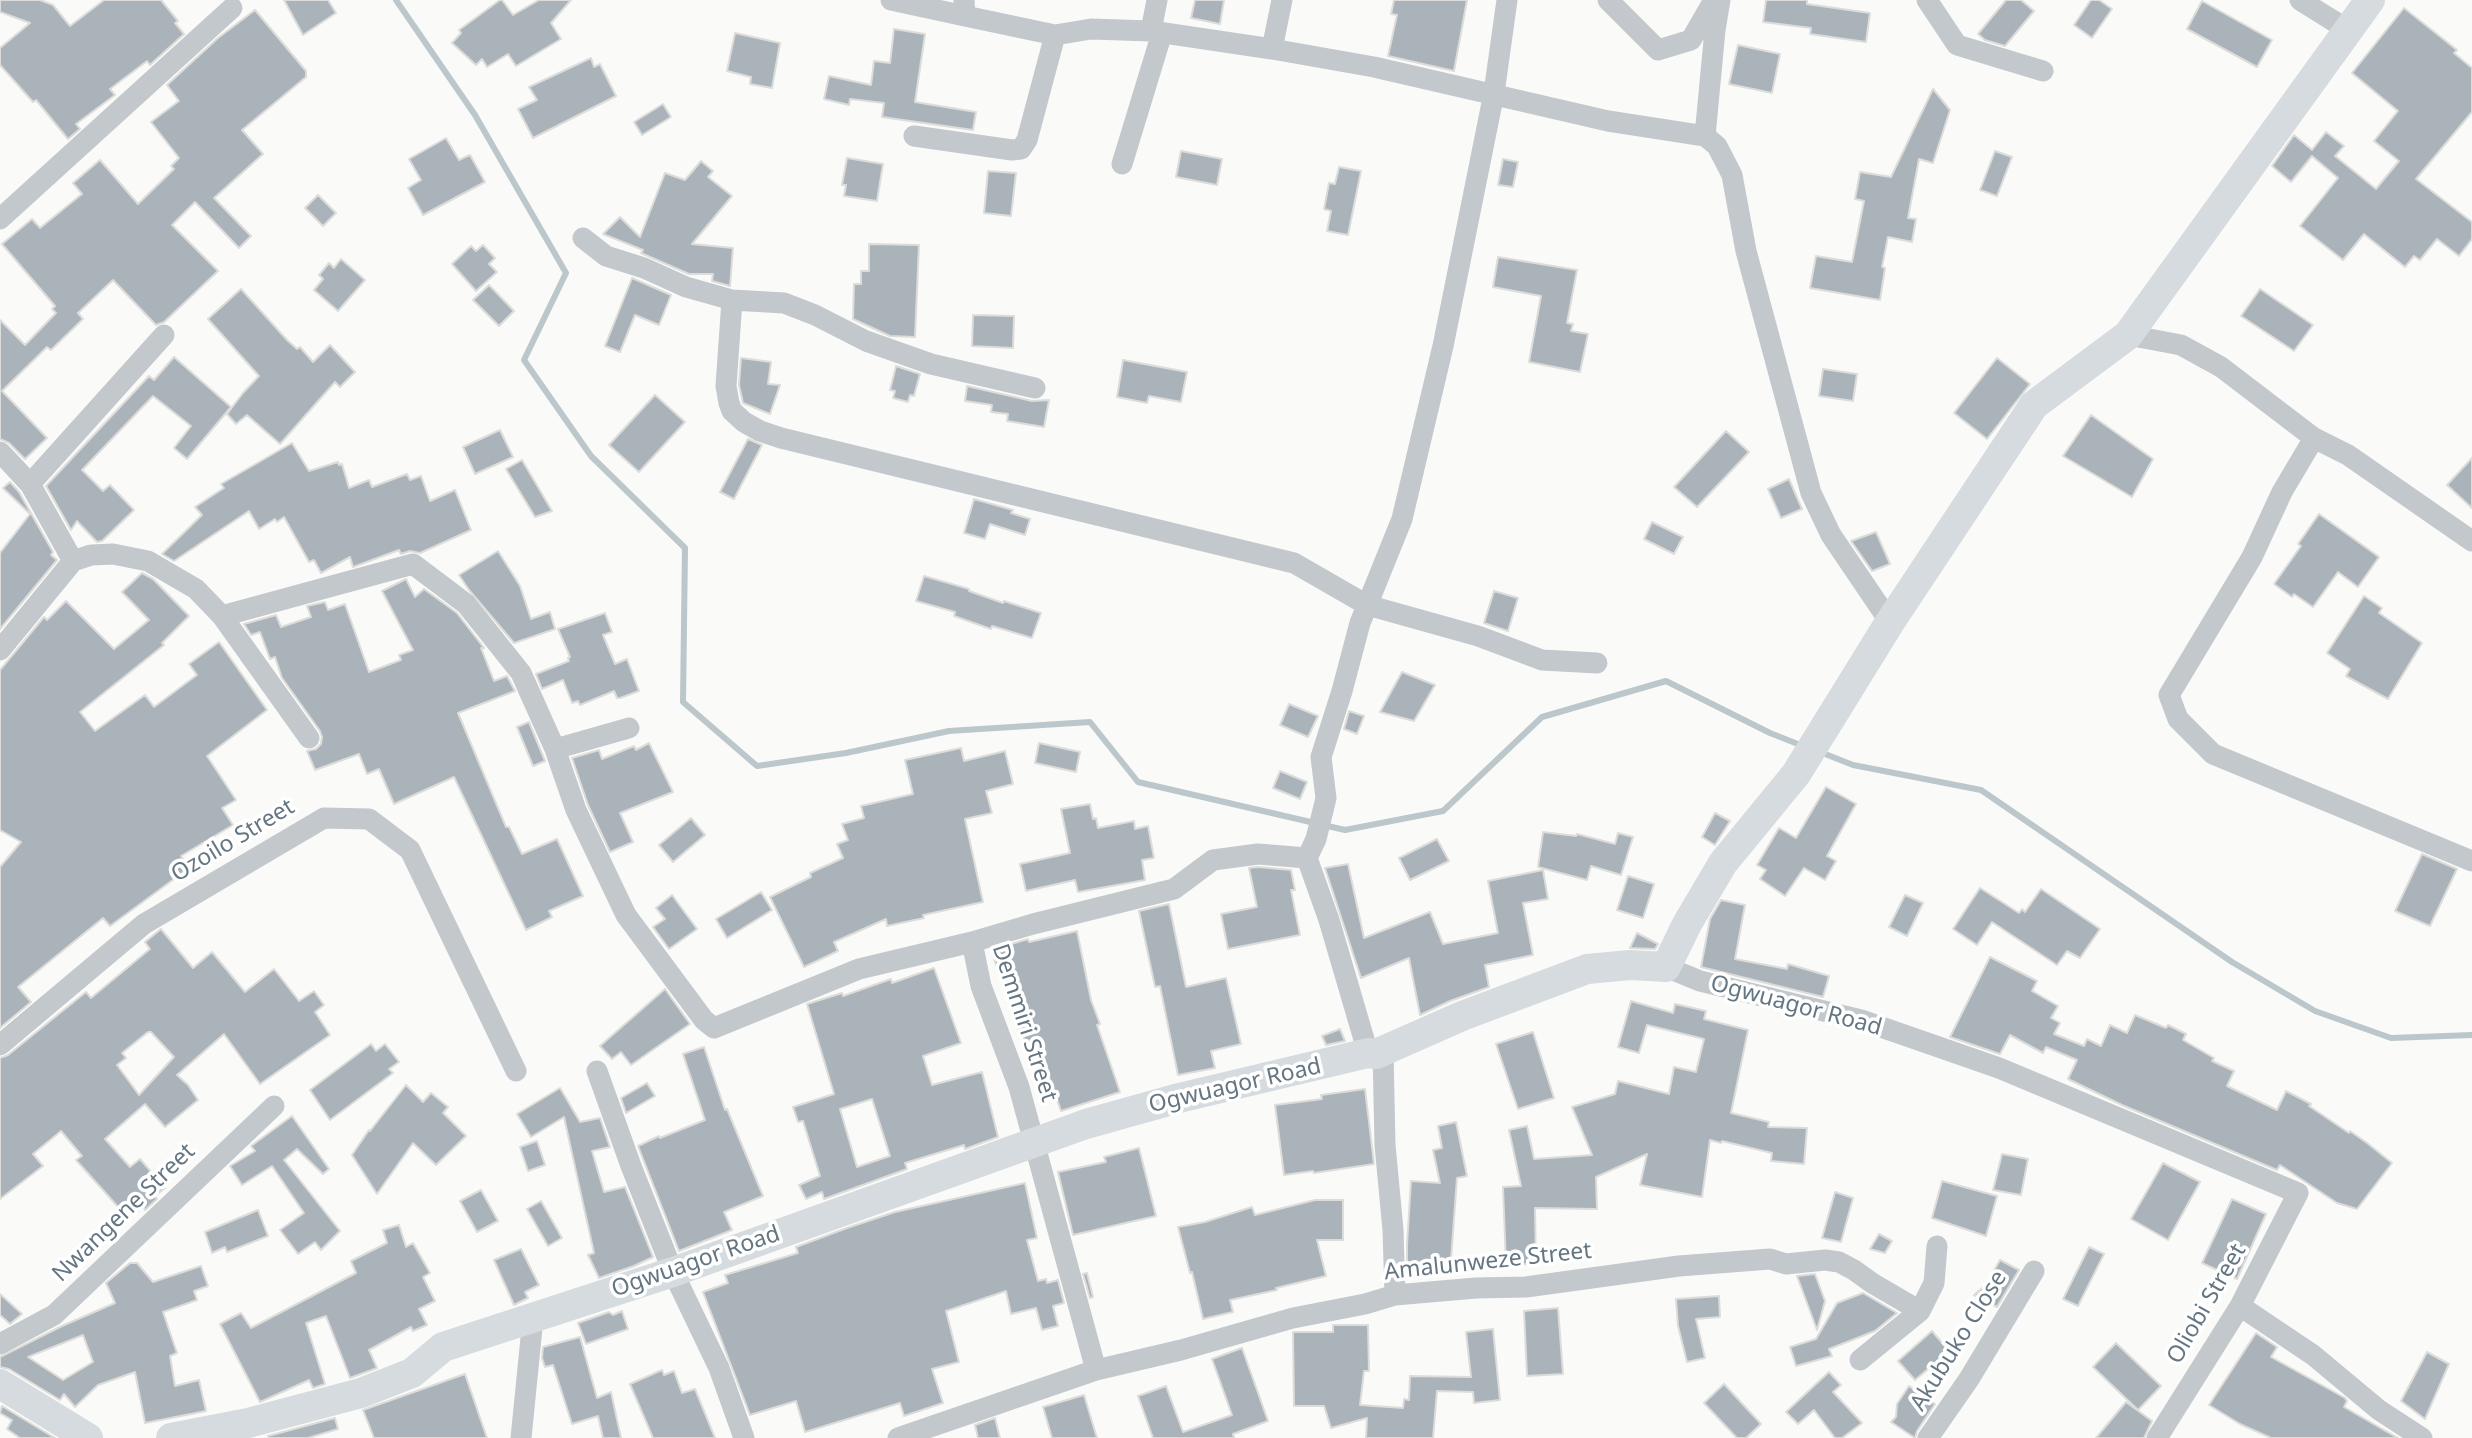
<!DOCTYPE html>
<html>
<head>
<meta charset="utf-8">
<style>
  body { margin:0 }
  canvas { display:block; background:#fafaf8 }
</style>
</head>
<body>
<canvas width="2472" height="1438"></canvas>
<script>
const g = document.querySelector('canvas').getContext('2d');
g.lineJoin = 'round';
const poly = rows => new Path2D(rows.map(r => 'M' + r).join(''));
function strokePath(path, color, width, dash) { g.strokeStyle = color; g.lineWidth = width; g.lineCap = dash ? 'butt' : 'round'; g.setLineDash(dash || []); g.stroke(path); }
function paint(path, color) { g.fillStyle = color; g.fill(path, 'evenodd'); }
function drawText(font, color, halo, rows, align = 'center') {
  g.font = font + ' "Noto Sans",sans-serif'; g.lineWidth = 7; g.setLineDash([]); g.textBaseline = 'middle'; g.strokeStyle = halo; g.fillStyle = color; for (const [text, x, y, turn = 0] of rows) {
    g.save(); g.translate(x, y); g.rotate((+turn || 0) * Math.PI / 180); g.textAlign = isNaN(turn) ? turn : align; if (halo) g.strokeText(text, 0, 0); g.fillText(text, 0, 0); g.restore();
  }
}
strokePath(poly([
  [396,0,475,115,566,273,524,360,591,456,685,548,683,702,757,766,846,753,949,731,1090,722,1138,782,1345,830,1443,811,1542,717,1666,681,1770,733,1803,746],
  [1820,752,1853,765,1981,790,2232,962,2315,1011,2391,1038,2472,1035]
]), '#bbc7cb', 6);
const building = poly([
  [0,0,40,0,53,5,70,26,104,0,161,0,178,21,175,23,184,34,150,65,147,61,110,89,115,95,76,124,80,129,68,139,36,100,33,102,0,65,0,48,30,23,0,12,0,0],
  [284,0,328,0,336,13,303,35,284,0],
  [500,0,502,0,513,15,539,0,571,0,551,23,561,39,516,66,508,54,487,67,482,59,476,65,452,43,461,33,459,30,500,0],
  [1195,0,1224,0,1220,24,1191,18,1195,0],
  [1394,0,1467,0,1454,71,1388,56,1397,15,1391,14,1394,0],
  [1766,0,1807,0,1807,4,1870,13,1866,42,1810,34,1811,28,1763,22,1766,0],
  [2006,0,2021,0,2034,11,2005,46,1985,40,1978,34,2006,0],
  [2091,0,2099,0,2112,9,2092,38,2074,25,2091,0],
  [2202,1,2272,40,2257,67,2187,29,2202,1],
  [2404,8,2457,50,2454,53,2472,68,2472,112,2416,179,2472,222,2472,239,2459,256,2437,239,2420,260,2414,256,2405,267,2364,234,2343,260,2300,226,2338,178,2312,156,2291,182,2272,166,2294,135,2312,150,2326,132,2344,146,2335,156,2376,189,2399,161,2374,141,2398,111,2352,73,2404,8],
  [255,10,306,71,306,77,242,130,263,154,214,198,251,236,239,248,195,202,172,225,218,271,164,322,156,325,113,280,78,313,83,319,51,350,47,347,2,391,47,438,25,459,9,443,0,439,0,320,25,345,56,313,52,309,55,306,2,244,32,219,40,228,82,194,73,183,100,160,138,204,174,169,171,166,179,158,151,122,179,101,167,85,218,38,255,10],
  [894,29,925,34,915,102,976,112,973,130,882,117,884,103,850,99,849,105,824,99,829,76,871,85,874,61,890,63,894,29],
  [735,33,780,43,772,88,750,84,751,77,727,71,735,33],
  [1738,45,1780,54,1772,93,1729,84,1738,45],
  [591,58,594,67,600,64,616,96,533,138,518,109,537,100,529,87,591,58],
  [1933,89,1950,110,1933,163,1919,159,1908,218,1916,219,1912,242,1888,237,1882,267,1885,268,1880,300,1810,288,1816,256,1852,262,1864,201,1855,199,1860,172,1891,177,1933,89],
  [663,104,671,117,642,135,634,122,663,104],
  [446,138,459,160,470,155,485,182,423,215,408,188,421,180,409,159,446,138],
  [1181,151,1222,159,1217,185,1176,177,1181,151],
  [1995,151,2012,157,1997,196,1980,190,1995,151],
  [847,158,883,164,877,201,844,196,846,185,842,185,847,158],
  [1503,159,1518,162,1513,187,1498,185,1503,159],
  [701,161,713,171,708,177,732,196,692,244,733,248,730,286,712,281,713,274,689,274,641,253,643,250,603,234,620,217,640,237,665,173,685,180,701,161],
  [1339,167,1361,171,1348,235,1327,231,1331,211,1324,209,1329,183,1335,184,1339,167],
  [988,171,1016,173,1011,216,984,213,988,171],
  [318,195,336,213,323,226,305,208,318,195],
  [869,244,919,245,915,337,890,336,853,319,854,284,861,284,861,271,869,271,869,244],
  [483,245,495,258,489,264,497,272,476,291,452,264,471,246,476,251,483,245],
  [1498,257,1577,270,1567,323,1573,324,1571,331,1588,334,1580,372,1529,362,1541,296,1493,287,1498,257],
  [341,259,365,280,338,311,314,290,323,279,319,275,329,263,334,268,341,259],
  [632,278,671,295,659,325,635,315,620,352,605,346,632,278],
  [489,285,514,311,499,326,473,300,489,285],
  [241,289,287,340,297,349,300,347,313,362,330,345,355,372,340,387,335,382,280,444,247,415,236,424,227,414,243,393,259,376,208,319,241,289],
  [2260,289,2313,325,2294,351,2241,316,2260,289],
  [973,315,1014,316,1013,348,972,346,973,315],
  [174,357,231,407,187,459,174,448,191,426,153,396,82,470,103,491,110,485,134,510,102,541,97,542,77,521,71,530,46,486,149,376,154,380,174,357],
  [741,358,771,362,768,384,780,385,770,414,743,403,739,385,741,358],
  [1997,358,2030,384,1987,439,1954,413,1997,358],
  [1123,360,1187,372,1181,402,1149,396,1147,403,1117,397,1123,360],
  [896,366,920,374,914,396,910,395,908,402,893,398,895,391,890,390,896,366],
  [1823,369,1857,374,1853,401,1819,396,1823,369],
  [967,386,1032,401,1049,400,1044,427,1007,421,1008,414,991,412,992,405,965,401,967,386],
  [655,395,685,422,639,472,609,445,655,395],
  [2091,415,2153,459,2132,497,2063,456,2091,415],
  [500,430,513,457,475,474,463,447,500,430],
  [1726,431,1749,452,1697,507,1674,487,1726,431],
  [748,439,762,445,734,499,720,492,748,439],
  [292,443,309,471,338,462,339,465,342,464,349,488,369,480,372,487,407,474,410,480,421,476,430,501,455,490,471,530,420,553,410,551,401,554,399,550,353,567,350,557,321,573,314,560,309,562,284,517,277,522,275,519,259,529,249,511,174,561,162,554,202,515,195,507,224,488,221,484,292,443],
  [2472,458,2472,508,2447,485,2472,458],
  [522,460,552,511,535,517,506,469,522,460],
  [1789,479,1802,509,1781,518,1768,489,1789,479],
  [10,482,19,492,53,552,51,555,57,560,0,629,0,553,30,514,3,488,10,482],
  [974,499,1013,510,1011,513,1030,519,1025,535,990,524,985,539,964,533,974,499],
  [2319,514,2379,557,2358,587,2338,572,2313,607,2294,594,2292,597,2274,584,2301,546,2298,544,2319,514],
  [1652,522,1683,537,1674,554,1644,539,1652,522],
  [1876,532,1890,564,1872,571,1851,541,1876,532],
  [498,551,520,586,531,619,550,612,555,629,514,643,469,590,459,575,498,551],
  [142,573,153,579,189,616,162,643,164,645,80,712,95,731,145,695,154,707,197,675,189,664,219,642,267,710,207,756,236,800,222,808,233,825,181,856,189,868,110,926,103,918,18,987,31,1002,0,1028,0,867,21,842,0,830,0,670,44,617,47,620,66,601,114,649,149,620,122,592,142,573],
  [924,576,969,589,969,591,1003,603,1004,601,1041,613,1032,638,992,626,991,629,954,616,955,612,916,601,924,576],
  [406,579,415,597,424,589,457,613,484,648,481,648,494,681,507,676,515,691,458,713,506,827,509,827,522,854,557,839,583,896,549,911,552,917,526,930,454,777,394,804,379,769,367,774,359,754,315,770,307,751,316,749,321,744,322,737,320,731,282,678,275,657,270,659,260,632,251,635,244,624,276,615,281,627,311,617,307,606,325,602,328,610,345,604,369,672,401,660,399,655,413,650,382,591,406,579],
  [1494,591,1518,598,1508,631,1484,623,1494,591],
  [2364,596,2382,608,2379,613,2422,643,2388,699,2346,676,2350,669,2327,653,2364,596],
  [605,613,612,632,603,635,615,664,627,659,639,691,620,698,617,698,614,691,580,705,578,701,572,703,563,680,542,689,536,674,569,661,568,658,570,657,558,629,605,613],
  [1402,672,1435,685,1414,721,1380,712,1402,672],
  [1289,704,1318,716,1308,737,1280,725,1289,704],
  [1349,711,1364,716,1357,734,1344,729,1349,711],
  [529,722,545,761,533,766,517,727,529,722],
  [649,743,673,792,620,813,633,842,610,852,588,805,572,758,599,750,602,759,634,746,636,750,649,743],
  [1039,743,1080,752,1076,772,1035,763,1039,743],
  [961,748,964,761,1005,751,1013,784,986,791,992,813,965,819,983,902,923,915,924,918,887,926,886,919,834,942,838,951,804,967,770,897,811,877,810,873,843,858,837,844,848,840,842,824,864,818,861,806,913,794,905,760,961,748],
  [1280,771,1307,782,1300,799,1273,788,1280,771],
  [1826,787,1856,804,1827,856,1836,861,1825,880,1804,868,1785,896,1760,879,1766,870,1757,865,1779,828,1796,838,1826,787],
  [1090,804,1093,819,1096,818,1098,828,1134,821,1135,829,1148,826,1154,858,1142,860,1145,880,1078,892,1075,880,1026,891,1020,864,1070,853,1061,809,1090,804],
  [1715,813,1730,821,1715,845,1702,837,1715,813],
  [691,818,705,835,673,862,659,845,691,818],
  [1543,832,1576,836,1577,834,1615,844,1618,833,1633,837,1621,875,1591,866,1587,880,1538,867,1543,832],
  [1437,839,1449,861,1410,880,1399,858,1437,839],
  [2422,854,2457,869,2430,926,2395,911,2422,854],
  [1348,864,1364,938,1430,912,1443,944,1498,933,1488,881,1543,870,1548,899,1523,903,1533,955,1485,965,1489,987,1450,1001,1420,1015,1409,958,1361,978,1325,868,1348,864],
  [1258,867,1291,870,1295,890,1291,890,1300,935,1228,949,1221,914,1257,907,1249,868,1258,867],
  [1628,876,1654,884,1643,918,1617,910,1628,876],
  [1980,888,2019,913,2022,909,2025,912,2041,889,2100,929,2080,958,2067,951,2057,965,1992,922,1977,945,1953,929,1980,888],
  [761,892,772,910,727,938,716,919,761,892],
  [672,895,697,929,669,949,653,927,665,919,656,908,672,895],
  [1905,895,1923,903,1907,936,1889,927,1905,895],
  [1721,900,1745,905,1735,959,1787,969,1788,964,1829,976,1823,997,1701,967,1710,919,1721,900],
  [1169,904,1186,987,1226,978,1241,1044,1211,1051,1215,1068,1178,1075,1160,986,1155,987,1139,911,1169,904],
  [161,929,193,968,212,952,245,992,274,969,299,1001,314,991,324,1005,315,1012,330,1035,260,1084,224,1034,177,1075,188,1085,198,1100,165,1127,145,1104,105,1139,130,1167,140,1159,165,1188,155,1196,157,1199,145,1210,143,1207,129,1219,76,1160,82,1156,61,1131,33,1154,43,1166,0,1199,0,1058,8,1055,86,992,91,998,150,949,145,942,161,929],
  [148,1032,151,1032,174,1057,139,1095,117,1065,126,1058,122,1053,148,1032],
  [1077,931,1091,1000,1100,1024,1097,1025,1120,1092,1061,1111,1040,1051,1029,1055,1021,1029,1018,1029,991,950,1028,939,1029,942,1077,931],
  [1637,933,1658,944,1655,949,1630,948,1637,933],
  [1990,957,2037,981,2032,991,2058,1006,2051,1018,2060,1023,2054,1034,2084,1046,2087,1039,2101,1046,2110,1025,2127,1033,2135,1015,2166,1028,2168,1025,2186,1034,2183,1040,2214,1058,2212,1061,2234,1071,2227,1086,2277,1110,2286,1091,2311,1104,2309,1106,2349,1133,2350,1131,2367,1143,2392,1163,2357,1209,2337,1203,2280,1165,2277,1170,2122,1105,2068,1079,2077,1060,2046,1047,2043,1053,2010,1035,2000,1054,1950,1037,1990,957],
  [934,968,961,1043,923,1056,932,1085,982,1072,998,1137,965,1149,964,1145,905,1163,907,1169,824,1199,822,1192,806,1199,799,1185,820,1176,803,1121,798,1122,793,1107,834,1094,807,1004,842,993,843,996,891,979,892,983,934,968],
  [872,1099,890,1156,857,1167,840,1109,872,1099],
  [665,989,690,1024,631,1065,621,1052,612,1059,600,1046,665,989],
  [1631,1001,1673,1013,1675,1004,1693,1008,1706,1011,1704,1019,1748,1030,1731,1113,1769,1122,1768,1127,1807,1128,1804,1164,1771,1161,1772,1153,1722,1141,1721,1143,1710,1140,1702,1197,1640,1185,1647,1154,1596,1177,1597,1209,1535,1208,1536,1264,1506,1265,1503,1187,1521,1186,1509,1130,1527,1126,1534,1159,1592,1155,1572,1107,1615,1094,1618,1081,1669,1094,1674,1067,1696,1072,1704,1039,1647,1025,1639,1053,1618,1047,1631,1001],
  [1340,1029,1345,1041,1326,1045,1322,1036,1340,1029],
  [1533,1032,1554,1098,1518,1109,1496,1044,1533,1032],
  [371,1044,376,1051,385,1044,399,1062,389,1069,393,1073,330,1120,310,1090,371,1044],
  [704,1047,725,1110,727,1109,763,1196,724,1212,732,1230,679,1251,638,1146,659,1136,660,1138,705,1120,683,1054,704,1047],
  [647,1083,655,1096,626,1113,621,1098,647,1083],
  [406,1085,423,1102,431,1093,448,1107,443,1113,466,1136,436,1165,413,1143,377,1194,352,1155,369,1130,370,1131,406,1085],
  [560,1088,580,1122,600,1118,610,1147,592,1151,604,1192,625,1187,653,1257,634,1266,599,1278,588,1255,594,1253,564,1117,531,1137,517,1114,560,1088],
  [1365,1089,1374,1164,1314,1173,1313,1171,1284,1175,1275,1105,1322,1099,1321,1095,1365,1089],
  [292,1116,329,1169,323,1174,297,1149,284,1160,340,1231,321,1250,315,1242,298,1254,280,1230,304,1213,272,1166,242,1185,230,1166,255,1151,251,1146,292,1116],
  [1456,1122,1467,1176,1457,1178,1450,1273,1407,1270,1407,1245,1411,1181,1440,1183,1433,1150,1442,1148,1438,1126,1456,1122],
  [537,1141,545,1165,528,1171,520,1147,537,1141],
  [1139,1148,1156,1216,1073,1235,1058,1172,1106,1162,1104,1157,1139,1148],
  [2002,1154,2028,1159,2021,1195,1993,1190,2002,1154],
  [2163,1163,2200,1182,2168,1240,2131,1219,2163,1163],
  [1942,1181,1997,1196,1986,1236,1932,1218,1942,1181],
  [1025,1183,1037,1238,1027,1240,1038,1281,1046,1279,1047,1283,1058,1280,1064,1303,1053,1306,1058,1326,1042,1330,1036,1308,1011,1314,1006,1291,946,1311,959,1362,932,1369,943,1403,904,1416,900,1403,805,1432,796,1401,750,1415,703,1292,728,1283,725,1275,798,1253,796,1247,847,1228,895,1212,1025,1183],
  [481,1190,498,1221,477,1232,460,1201,481,1190],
  [1835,1192,1853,1198,1841,1242,1822,1238,1835,1192],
  [2232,1199,2266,1214,2237,1279,2202,1263,2232,1199],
  [1315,1200,1343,1200,1343,1240,1317,1240,1326,1276,1276,1288,1277,1290,1230,1300,1233,1312,1203,1319,1192,1272,1190,1273,1178,1227,1205,1222,1252,1207,1255,1215,1315,1200],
  [541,1201,562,1238,548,1246,527,1209,541,1201],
  [258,1210,268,1236,227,1252,225,1247,212,1253,205,1232,258,1210],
  [399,1225,406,1247,413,1243,430,1273,423,1277,435,1301,419,1309,427,1325,413,1331,411,1327,369,1350,377,1368,350,1378,326,1316,306,1323,325,1384,313,1388,309,1380,260,1402,220,1324,241,1313,251,1328,356,1273,351,1261,387,1243,383,1230,399,1225],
  [1879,1234,1892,1241,1885,1253,1870,1249,1879,1234],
  [2089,1247,2104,1254,2078,1306,2063,1299,2089,1247],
  [521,1249,539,1285,525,1292,528,1298,514,1305,494,1260,521,1249],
  [2000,1260,2019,1270,1997,1307,1974,1295,1993,1279,1991,1276,2000,1260],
  [130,1263,137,1263,153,1282,201,1266,208,1286,194,1291,197,1300,163,1312,177,1353,170,1356,175,1386,199,1380,206,1411,145,1423,135,1372,98,1385,75,1407,64,1394,60,1400,9,1369,0,1367,0,1357,62,1326,115,1303,106,1283,130,1263],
  [83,1335,93,1362,63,1380,28,1357,83,1335],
  [1087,1273,1093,1297,1090,1298,1083,1274,1087,1273],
  [1815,1274,1825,1301,1817,1330,1797,1276,1815,1274],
  [1863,1293,1897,1313,1875,1331,1829,1349,1832,1356,1796,1366,1790,1347,1816,1339,1837,1303,1863,1293],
  [0,1294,22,1314,10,1324,0,1315,0,1294],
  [1719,1296,1720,1317,1696,1319,1705,1358,1687,1362,1678,1326,1676,1299,1719,1296],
  [1558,1308,1563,1374,1527,1376,1524,1311,1558,1308],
  [622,1311,628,1329,586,1344,578,1323,609,1312,613,1315,622,1311],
  [1333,1325,1368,1325,1369,1371,1364,1371,1360,1405,1403,1408,1404,1399,1409,1400,1410,1376,1471,1377,1466,1332,1493,1329,1500,1400,1474,1403,1473,1392,1437,1391,1433,1438,1366,1438,1367,1418,1331,1428,1324,1406,1294,1406,1293,1332,1333,1332,1333,1325],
  [1932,1331,1949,1351,1915,1380,1898,1361,1932,1331],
  [2256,1333,2277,1347,2271,1357,2345,1398,2347,1401,2344,1407,2398,1438,2271,1438,2240,1424,2209,1405,2256,1333],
  [580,1337,597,1398,611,1392,621,1438,603,1438,598,1416,572,1424,553,1365,545,1367,542,1358,543,1347,580,1337],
  [2116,1343,2161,1386,2138,1410,2093,1367,2116,1343],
  [1242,1348,1268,1421,1233,1434,1234,1438,1153,1438,1138,1396,1166,1386,1183,1432,1232,1415,1212,1359,1242,1348],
  [2427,1352,2449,1364,2425,1419,2401,1401,2427,1352],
  [662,1370,664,1375,674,1371,682,1393,695,1389,715,1438,653,1438,630,1384,662,1370],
  [1829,1372,1841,1385,1833,1392,1862,1423,1842,1438,1835,1438,1814,1410,1798,1424,1786,1412,1829,1372],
  [465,1374,487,1438,374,1438,363,1410,465,1374],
  [1724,1384,1761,1424,1746,1438,1737,1438,1704,1403,1724,1384],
  [1909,1386,1935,1404,1917,1431,1915,1438,1891,1422,1896,1417,1897,1404,1909,1386],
  [1084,1395,1097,1438,1052,1438,1043,1407,1084,1395],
  [2126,1402,2152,1421,2144,1438,2096,1438,2126,1402],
  [2,1406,55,1438,20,1438,7,1429,12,1420,0,1413,2,1406],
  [335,1418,338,1429,308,1438,269,1438,268,1436,335,1418],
  [995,1418,1000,1438,978,1438,975,1425,995,1418]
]);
paint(building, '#aab3b9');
strokePath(building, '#dcdcda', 2);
strokePath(poly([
  [891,0,965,16],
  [964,0,965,16,1055,35,1091,29,1151,31,1272,49,1374,67,1608,121,1705,136,1717,146,1732,175,1746,251,1811,493,1831,535,1890,622],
  [1608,0,1658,50,1691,40,1714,0],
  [1927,0,1957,45,2043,71],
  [2300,0,2348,30],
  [1151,31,1157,0],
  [1272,49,1282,0],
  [914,136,1012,150,1021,149,1027,140,1055,35],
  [1705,136,1715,30,1720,0],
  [1122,164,1162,33],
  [0,219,232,8],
  [583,238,606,256,644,268,686,287,732,300,784,303,815,315,866,341,931,364,1035,388],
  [732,300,726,386,729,403,732,411,744,422,760,431,781,438,1294,563,1367,605,1478,636,1542,660,1597,663],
  [2128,335,2181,345,2221,367,2314,438,2348,455,2472,541],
  [2314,438,2282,492,2252,557,2169,695,2178,719,2213,754,2472,861],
  [0,452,30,484,73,561,0,650],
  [30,484,164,335],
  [73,561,91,555,113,554,148,561,196,589,222,616,309,738],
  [222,616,413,564,466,604,521,673,555,749,576,810,626,915,704,1020,714,1028,859,969,972,942,981,986,1019,1087,1096,1370],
  [555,749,629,728],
  [972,942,1033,924,1174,889,1213,860,1258,854,1307,858],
  [1666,967,1700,981,1861,1020,1999,1068,2298,1193,2240,1306,2157,1438],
  [0,1045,144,924,324,818,369,819,410,850,516,1071],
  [1383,1051,1385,1145,1393,1230,1395,1295],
  [1368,1053,1329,920,1307,858,1316,839,1326,798,1321,757,1342,691,1360,623,1402,519,1443,346,1494,93,1507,0],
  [597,1071,631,1166,673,1272,719,1368,744,1438],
  [2240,1306,2313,1355,2379,1410,2422,1438],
  [0,1344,54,1315,274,1106],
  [1860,1360,1920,1311,1934,1283,1937,1246],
  [521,1438,533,1318],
  [898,1438,1096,1370,1181,1350,1293,1318,1365,1304,1395,1295,1476,1288,1526,1287,1679,1266,1770,1259,1786,1264,1825,1260,1839,1262,1854,1270,1872,1283,1920,1311],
  [1928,1438,1969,1379,2034,1271]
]), '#c3c8cc', 21);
strokePath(poly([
  [0,1384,88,1438],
  [171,1438,248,1423,361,1393,412,1373,443,1347,673,1272,1086,1124,1179,1098,1368,1053,1376,1054,1462,1016,1587,969,1630,965,1666,967,1687,924,1723,863,1796,774,1890,622,2034,405,2128,335,2370,0]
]), '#d6dbdf', 30);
drawText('23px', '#657683', '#fff', [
  ["Ozoilo Street",233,841,-31],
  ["Ogwuagor Road",1796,1006,15],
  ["Demmiri Street",1024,1023,72],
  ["Ogwuagor Road",1235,1086,-13],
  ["Nwangene Street",124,1213,-44],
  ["Ogwuagor Road",696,1262,-19],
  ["Amalunweze Street",1488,1262,-6],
  ["Oliobi Street",2207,1304,-60],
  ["Akubuko Close",1959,1341,-58]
]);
</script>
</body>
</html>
